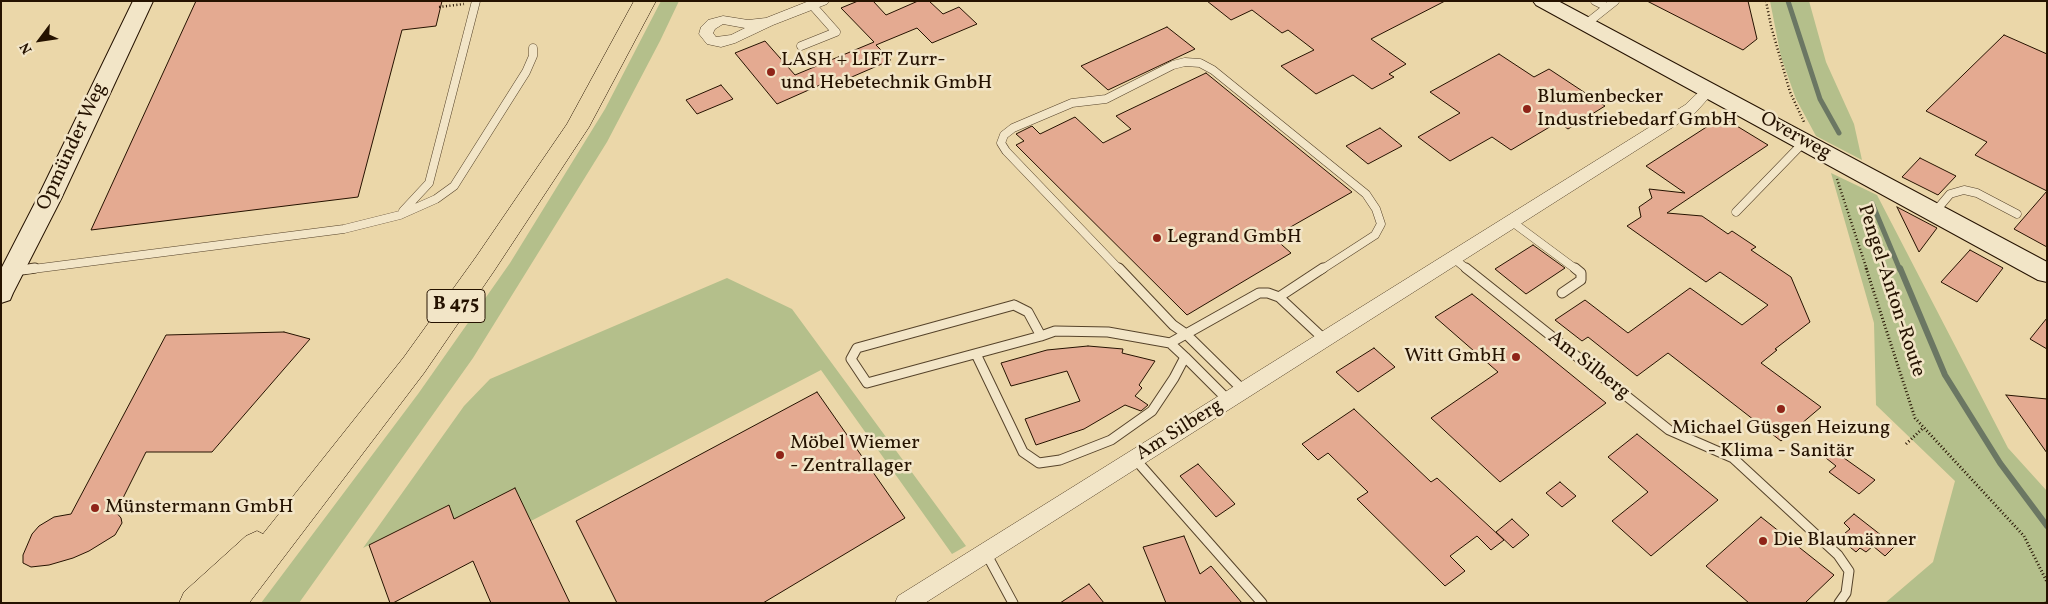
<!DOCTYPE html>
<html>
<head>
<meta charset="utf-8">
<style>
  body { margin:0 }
  #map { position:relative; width:2048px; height:604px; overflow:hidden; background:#ebd7a9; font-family:Vollkorn,serif }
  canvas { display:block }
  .frame { position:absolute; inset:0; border:2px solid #251200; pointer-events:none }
  .north { position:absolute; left:15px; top:15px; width:50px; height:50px; -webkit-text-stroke:4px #f2e5c7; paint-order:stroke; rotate:239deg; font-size:14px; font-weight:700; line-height:20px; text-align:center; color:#251200 }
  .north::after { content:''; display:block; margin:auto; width:18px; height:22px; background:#251200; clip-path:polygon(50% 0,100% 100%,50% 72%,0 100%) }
</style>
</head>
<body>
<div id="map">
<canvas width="2048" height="604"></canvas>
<div class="frame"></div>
<div class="north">N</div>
</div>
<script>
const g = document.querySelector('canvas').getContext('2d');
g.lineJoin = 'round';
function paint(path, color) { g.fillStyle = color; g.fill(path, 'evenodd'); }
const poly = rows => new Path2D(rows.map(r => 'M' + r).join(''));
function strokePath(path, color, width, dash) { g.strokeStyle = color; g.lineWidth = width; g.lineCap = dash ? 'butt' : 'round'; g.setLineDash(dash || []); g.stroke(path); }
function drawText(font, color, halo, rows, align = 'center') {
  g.font = font + ' Vollkorn,serif'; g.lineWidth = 5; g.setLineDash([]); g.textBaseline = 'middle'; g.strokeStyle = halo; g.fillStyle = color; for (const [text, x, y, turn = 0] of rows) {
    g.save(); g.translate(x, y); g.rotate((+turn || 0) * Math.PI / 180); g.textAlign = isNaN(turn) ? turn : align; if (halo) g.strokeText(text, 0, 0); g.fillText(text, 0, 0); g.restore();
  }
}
paint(poly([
  [661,1,679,1,660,41,607,142,473,358,299,603,261,603,418,394,510,263,605,109],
  [1770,1,1809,1,1826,62,1854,124,1862,160,1816,136,1796,99,1781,57],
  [1831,173,1877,195,2008,448,2047,491,2047,603,1885,603,1933,562,1955,481,1876,405,1874,323],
  [727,278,792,309,966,546,952,554,821,370,531,521,515,488,454,519,448,505,363,548,464,406,490,379]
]), '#b4bf8b');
strokePath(poly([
  [1788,1,1820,99,1839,133],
  [1872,203,1900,270]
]), '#6b7763', 5);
strokePath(poly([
  [1900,268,1945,375,2000,463,2047,526]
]), '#6b7763', 6);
const building = poly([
  [196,1,442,1,436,26,402,30,358,197,91,230,196,1],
  [858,1,873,1,886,15,918,1,929,1,943,14,959,7,977,24,932,43,917,28,876,45,891,60,824,89,820,85,777,104,735,53,765,41,795,75,874,42,841,8,858,1],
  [1207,1,1445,1,1371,39,1406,64,1389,74,1394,77,1372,89,1353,75,1316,94,1281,66,1314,50,1288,30,1282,33,1252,10,1231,20,1207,1],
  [1647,1,1748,1,1757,39,1743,50,1647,1],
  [1167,27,1195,49,1108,90,1081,66,1167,27],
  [2004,35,2047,54,2047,247,2014,229,2047,191,1975,155,1987,142,1926,111,2004,35],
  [1499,54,1534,77,1549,69,1605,106,1568,129,1558,122,1511,150,1492,137,1450,161,1418,137,1460,113,1430,92,1499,54],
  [1206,73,1352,192,1273,237,1291,253,1187,315,1016,145,1024,141,1016,134,1032,126,1040,134,1075,117,1103,143,1131,129,1116,116,1206,73],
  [721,85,733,99,697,114,686,100,721,85],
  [1722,117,1768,145,1667,213,1702,216,1728,234,1732,231,1756,247,1751,250,1791,277,1810,322,1775,349,1777,350,1761,363,1821,407,1781,441,1668,353,1637,376,1588,337,1582,341,1555,320,1585,300,1628,333,1690,288,1742,325,1768,305,1720,272,1706,282,1627,226,1641,217,1639,207,1652,198,1649,189,1685,193,1646,166,1722,117],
  [1380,128,1402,146,1368,164,1346,146,1380,128],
  [1920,158,1956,176,1938,195,1902,177,1920,158],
  [1897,207,1937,228,1919,252,1897,207],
  [1533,245,1565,268,1526,294,1495,269,1533,245],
  [1970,250,2003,268,1977,302,1941,282,1970,250],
  [1472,294,1606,403,1500,482,1431,418,1498,372,1435,317,1472,294],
  [2047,318,2047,349,2030,339,2047,318],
  [284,332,310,339,212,452,146,452,116,512,121,518,122,523,115,535,89,551,73,558,49,565,31,567,23,563,23,555,32,534,39,526,54,517,71,514,166,335,284,332],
  [1088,346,1123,349,1122,353,1155,361,1139,385,1142,388,1135,396,1148,405,1141,411,1125,405,1084,429,1036,445,1025,419,1080,401,1067,371,1011,386,1001,363,1047,350,1088,346],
  [1374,348,1395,367,1358,392,1336,372,1374,348],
  [817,392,905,518,763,603,617,603,576,521,817,392],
  [2006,395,2047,399,2047,453,2006,395],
  [1354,409,1431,482,1437,478,1504,540,1491,550,1477,536,1450,556,1465,571,1445,586,1357,499,1368,492,1328,453,1318,460,1302,444,1354,409],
  [1637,434,1718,500,1651,556,1612,521,1648,492,1608,457,1637,434],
  [1845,448,1844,458,1875,480,1859,494,1829,472,1836,466,1826,458,1834,451,1845,448],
  [1198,464,1235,504,1216,517,1180,476,1198,464],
  [1560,482,1576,496,1562,507,1546,493,1560,482],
  [515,488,570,603,491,603,473,561,393,603,390,603,369,545,449,505,454,519,515,488],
  [1854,514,1895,546,1885,556,1873,546,1866,552,1860,548,1856,552,1839,538,1850,529,1844,523,1854,514],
  [1761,517,1834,575,1805,603,1749,603,1706,566,1761,517],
  [1512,519,1529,535,1513,548,1496,532,1512,519],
  [1184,536,1200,574,1211,566,1242,603,1166,603,1143,547,1184,536],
  [1089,584,1104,603,1060,603,1089,584]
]);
paint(building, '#e4aa91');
strokePath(building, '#251200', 1);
const laneFar1 = poly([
  [1595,1,1607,7],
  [1586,24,1615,1],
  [801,46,836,32,812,5],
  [403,211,429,183,476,1],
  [1736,212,1804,142],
  [1934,213,1950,194,1964,190,1977,193,2017,214],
  [1511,221,1577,270],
  [1452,257,1468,270],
  [25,270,344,229,400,215,436,199,454,186,526,72,533,56,533,48],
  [1120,270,1006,151,1001,143,1004,135,1013,128,1072,103,1106,99,1173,65,1185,62,1200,63,1213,70,1366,194,1376,209,1381,224,1375,235,1321,270]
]);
const lane = poly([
  [1119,268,1173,325,1186,334],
  [1466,268,1669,430,1733,458,1838,555,1849,571,1846,593,1839,603],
  [15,271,35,268],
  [1562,293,1581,280,1581,273,1575,268],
  [1279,297,1325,340],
  [1014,305,1028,312,1041,336,867,383,851,359,857,348,1014,305],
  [1186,334,1244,391],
  [1186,334,1259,293,1268,293,1279,297,1323,268],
  [1041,336,1055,331,1108,332,1170,343,1186,334],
  [976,354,1023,452,1039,463,1060,460,1111,440,1152,411,1174,378,1185,357,1170,343],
  [1185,357,1229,401],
  [1135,459,1262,603],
  [986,553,1013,603]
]);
const street = poly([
  [809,1,829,1,827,4,773,25,735,43,721,47,707,44,699,34,701,27,708,20,723,16,748,20,766,18,809,1],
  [723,24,745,28,731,35,716,37,713,33,715,29,723,24],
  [1709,85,1714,87,1716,90,1695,113,925,603,895,603,898,596,1685,105,1704,87,1709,85]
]);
const secondary = poly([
  [133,1,153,1,61,199,13,293,10,300,1,303,1,269,37,199,133,1],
  [1533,1,1558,1,2047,262,2047,282,2038,280,1536,5,1533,1]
]);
const highway = poly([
  [634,1,656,1,589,127,494,271,424,373,249,603,179,603,184,592,246,536,257,531,263,534,404,357,476,257,567,124,634,1]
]);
strokePath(laneFar1, '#56432a', 9);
strokePath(lane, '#56432a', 11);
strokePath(street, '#56432a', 1);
strokePath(secondary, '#251200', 2);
strokePath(highway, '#251200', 1);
strokePath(poly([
  [1766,1,1771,26,1790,92,1804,122],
  [439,7,464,4],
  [1837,179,1867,270]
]), '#251200', 2.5, [1, 2.5]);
strokePath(poly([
  [1866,268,1915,418,2024,536,2047,582],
  [1906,444,1923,428],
  [2046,603,2047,600]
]), '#251200', 3, [1, 2.5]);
strokePath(laneFar1, '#f2e5c7', 8);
strokePath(lane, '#f2e5c7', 9);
paint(street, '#f2e5c7');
paint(secondary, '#f2e5c7');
paint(highway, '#ebd7a9');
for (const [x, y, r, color] of [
  [771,72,5,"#8f2418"],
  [1527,109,5,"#8f2418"],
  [1157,238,5,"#8f2418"],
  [1516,357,5,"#8f2418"],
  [1781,409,5,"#8f2418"],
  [780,455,5,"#8f2418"],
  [95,508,5,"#8f2418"],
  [1763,541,5,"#8f2418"]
]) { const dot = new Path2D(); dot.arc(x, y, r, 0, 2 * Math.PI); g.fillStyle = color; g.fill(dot); strokePath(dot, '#f2e5c7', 2); }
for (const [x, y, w] of [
  [456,306,58]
]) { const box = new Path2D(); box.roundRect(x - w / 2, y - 16.5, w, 33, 4); g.fillStyle = '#f2e5c7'; g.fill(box); strokePath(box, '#251200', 1); }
drawText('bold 19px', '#251200', null, [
  ["B 475",456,306]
]);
drawText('20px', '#251200', '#f2e5c7', [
  ["LASH + LIFT Zurr-",781,61],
  ["und Hebetechnik GmbH",781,84],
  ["Blumenbecker",1537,98],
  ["Industriebedarf GmbH",1537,121],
  ["Legrand GmbH",1167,238],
  ["Witt GmbH",1506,357,"right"],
  ["Michael Güsgen Heizung",1781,429,"center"],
  ["- Klima - Sanitär",1781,452,"center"],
  ["Möbel Wiemer",790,444],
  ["- Zentrallager",790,467],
  ["Münstermann GmbH",105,508],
  ["Die Blaumänner",1773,541]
], 'left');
drawText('20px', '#251200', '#f2e5c7', [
  ["Overweg",1795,137,29],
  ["Opmünder Weg",73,147,-65],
  ["Pengel-Anton-Route",1890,291,72],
  ["Am Silberg",1588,366,38],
  ["Am Silberg",1180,431,-32]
]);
</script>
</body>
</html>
